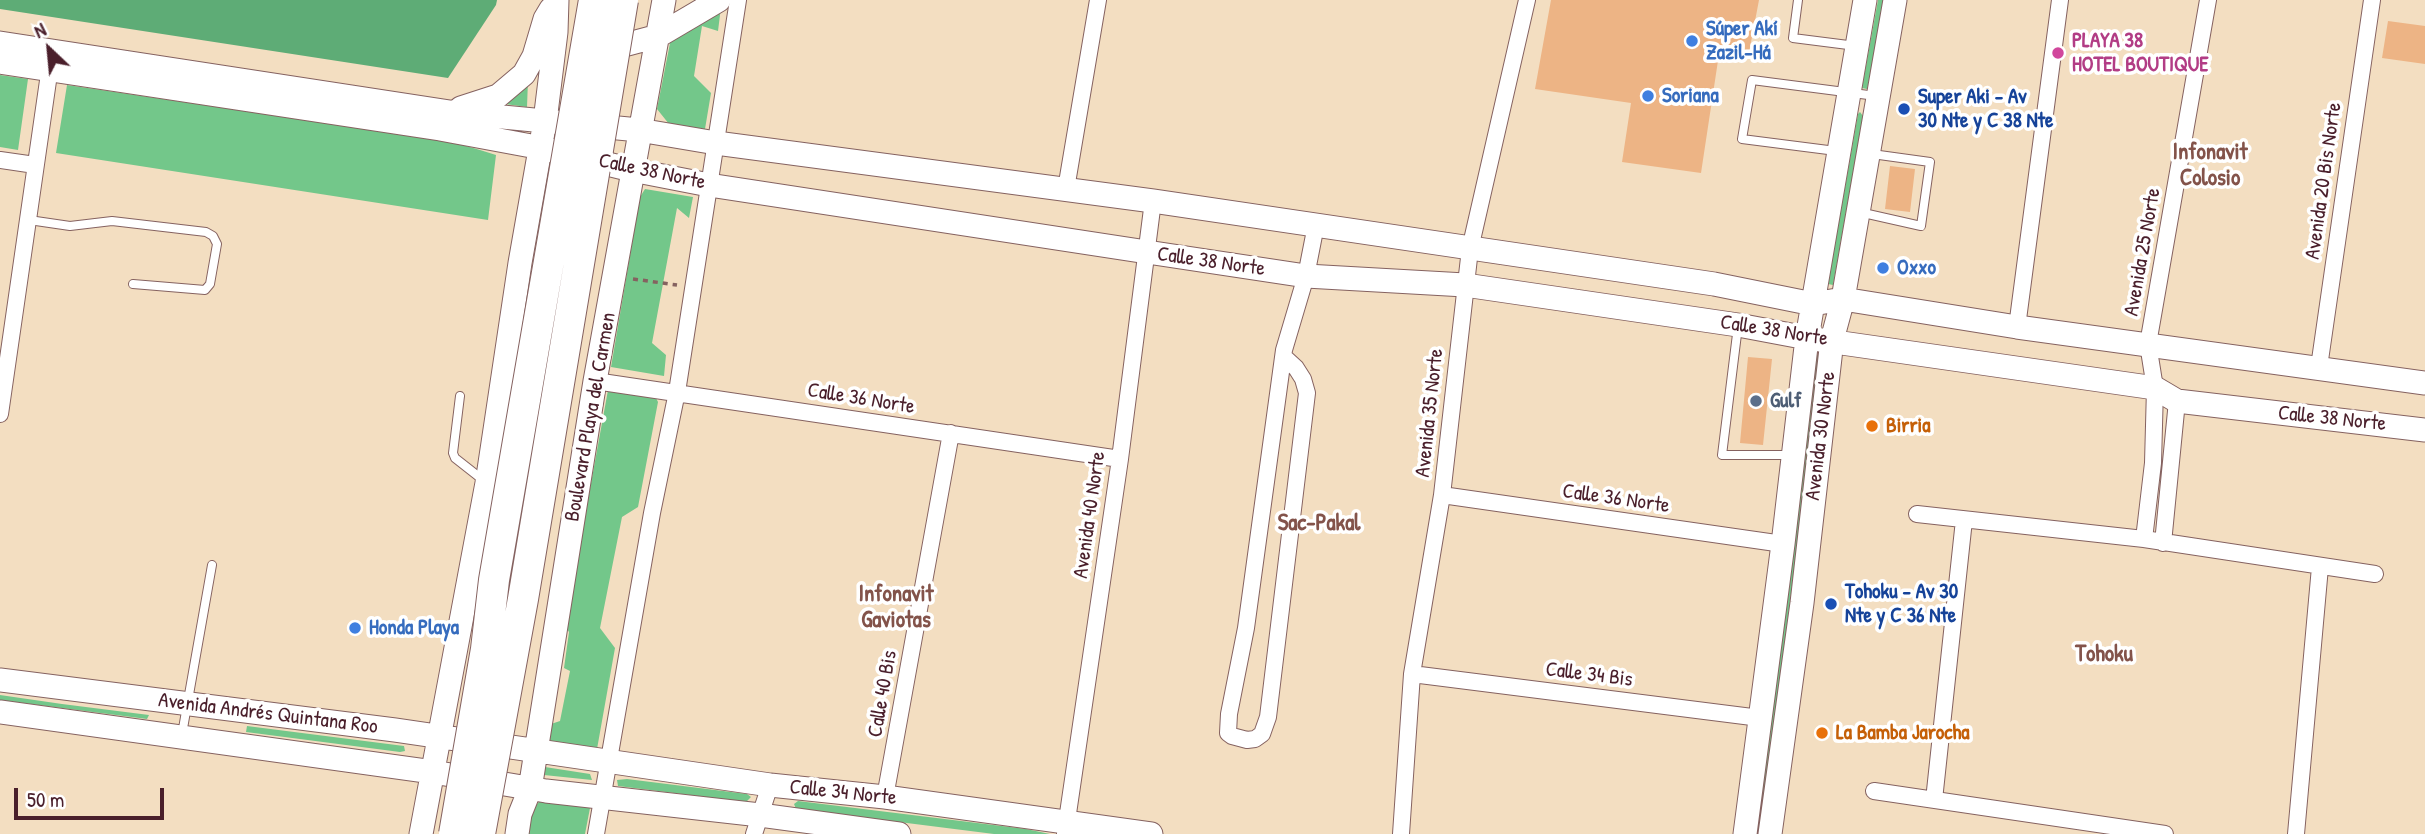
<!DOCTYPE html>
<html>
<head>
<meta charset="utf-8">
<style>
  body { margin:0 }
  #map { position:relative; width:2425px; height:834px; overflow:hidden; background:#f3dec1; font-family:"Patrick Hand",sans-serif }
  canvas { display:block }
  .north { position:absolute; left:14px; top:14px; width:70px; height:70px; -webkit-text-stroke:5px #fff; paint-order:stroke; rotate:334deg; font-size:19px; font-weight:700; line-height:28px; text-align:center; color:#4a1f2b }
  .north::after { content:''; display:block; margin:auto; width:24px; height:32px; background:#4a1f2b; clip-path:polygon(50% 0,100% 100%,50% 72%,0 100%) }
  .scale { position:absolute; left:14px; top:788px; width:150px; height:32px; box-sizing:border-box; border:4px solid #4a1f2b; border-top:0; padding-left:9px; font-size:21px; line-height:24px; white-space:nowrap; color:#4a1f2b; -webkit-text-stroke:5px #fff; paint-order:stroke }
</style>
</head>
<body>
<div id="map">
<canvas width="2425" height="834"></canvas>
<div class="north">N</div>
<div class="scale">50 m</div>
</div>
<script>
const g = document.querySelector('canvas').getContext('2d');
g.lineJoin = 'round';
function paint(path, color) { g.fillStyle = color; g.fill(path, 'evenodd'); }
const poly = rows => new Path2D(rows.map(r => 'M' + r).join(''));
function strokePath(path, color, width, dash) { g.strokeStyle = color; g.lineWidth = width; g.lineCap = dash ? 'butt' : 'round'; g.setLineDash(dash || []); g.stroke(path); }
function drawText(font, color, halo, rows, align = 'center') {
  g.font = font + ' "Patrick Hand",sans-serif'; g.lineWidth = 7; g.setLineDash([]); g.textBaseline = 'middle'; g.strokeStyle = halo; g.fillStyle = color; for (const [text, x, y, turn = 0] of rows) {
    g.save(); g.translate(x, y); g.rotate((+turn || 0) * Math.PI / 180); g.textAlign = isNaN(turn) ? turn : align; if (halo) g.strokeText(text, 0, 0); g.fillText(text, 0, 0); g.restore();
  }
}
paint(poly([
  [1878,0,1884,0,1871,72,1867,89,1862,88],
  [721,7,718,31,702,26,694,76,711,93,705,129,669,124,657,109,671,38],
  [0,75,28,79,18,150,0,147],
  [528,80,527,107,505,104],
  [67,85,449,141,480,150,496,155,488,220,56,153],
  [1860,112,1863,116,1833,285,1828,284,1858,114],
  [645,189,693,197,689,218,677,208,652,343,666,355,664,376,611,367,640,197],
  [1817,355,1820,355,1821,360,1760,834,1755,834],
  [608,390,655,396,658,402,638,507,622,517,600,628,615,648,597,749,545,742,548,725,560,721,570,671,564,668,569,632,565,626],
  [0,695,62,704,149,715,147,719,0,700],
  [247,726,404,746,405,751,400,752,246,732],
  [545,767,590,774,592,780,544,775,541,773],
  [627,779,747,794,751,797,746,802,618,786,617,780],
  [540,801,590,808,585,834,527,834,531,810],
  [798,801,1026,829,1050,834,994,834,796,809,794,804]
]), '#73c78a');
paint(poly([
  [0,0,497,0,496,5,448,78,0,9]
]), '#5eac76');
paint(poly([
  [1551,0,1759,0,1748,58,1719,54,1701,173,1622,162,1631,103,1535,89],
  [2388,21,2425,26,2425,64,2382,58],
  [1890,166,1915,169,1910,212,1885,209],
  [1748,357,1772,359,1763,445,1740,443]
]), '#edb485');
const lane = poly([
  [1798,0,1793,38,1856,46],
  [1836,151,1742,139,1752,80,1876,96],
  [1859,212,1921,226,1930,162,1872,154],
  [29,220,70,226,112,221,206,232,213,236,217,244,210,284,205,290,133,284],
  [1738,326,1722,455,1790,455],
  [460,396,453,453,455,458,483,480],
  [182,734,212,565]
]);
const street = poly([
  [0,160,35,165],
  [1066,189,1098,0],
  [2017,327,2060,0],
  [1284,357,1296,368,1303,379,1307,393,1268,717,1262,734,1255,739,1247,740,1232,736,1228,733,1229,714,1246,628,1284,350,1306,276,1316,225],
  [2319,367,2372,0],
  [595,381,1120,459],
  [0,414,51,60],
  [1442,495,1783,544],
  [1917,514,2144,539,2375,574],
  [2144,539,2153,463,2155,388,2148,344,2208,0],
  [2163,543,2177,401],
  [1412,674,1760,718],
  [1874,791,2165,834],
  [885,797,951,433],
  [1934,800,1964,520],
  [596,834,652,513,677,392,738,0],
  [754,834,770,785],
  [1065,834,1120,459,1153,201],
  [1401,834,1412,674,1442,495,1470,249,1527,0],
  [2296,834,2320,567]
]);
const secondary = poly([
  [0,43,450,112,639,130,716,143,1153,201,1714,284,1813,304,1843,299,2017,327,2425,383],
  [600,47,628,44,658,36,719,0],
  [0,62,440,129,542,148,632,170,709,185,1147,252,1306,276,1465,285,1738,325,1807,338,2155,388,2177,401,2425,430],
  [461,108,498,96,524,74,534,56,545,19,551,9],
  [0,680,395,730,770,785,885,797,1151,834],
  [0,712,433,772,546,791,760,815,899,834],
  [421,834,487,483,520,263,545,121,556,32,557,0],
  [517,834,520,814,530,789,595,381,664,0],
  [1745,834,1783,544,1807,338,1865,0],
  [1770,834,1802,603,1832,340,1843,299,1895,0]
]);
strokePath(lane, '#856260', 10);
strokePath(street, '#856260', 18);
strokePath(secondary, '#856260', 25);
strokePath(poly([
  [633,279,677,285]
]), '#856260', 3.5, [5, 5]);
strokePath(lane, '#fff', 8);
strokePath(street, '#fff', 16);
strokePath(secondary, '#fff', 23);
const highwayBridge = poly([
  [454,834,486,649,494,580,594,0],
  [480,834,523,599,623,0]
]);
strokePath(highwayBridge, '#856260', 32, []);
strokePath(highwayBridge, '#fff', 30);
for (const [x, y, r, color] of [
  [1692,41,7,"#3f7fe0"],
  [2058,53,7,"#d1479c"],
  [1648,96,7,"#3f7fe0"],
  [1904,109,7,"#1a4fb4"],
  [1883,268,7,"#3f7fe0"],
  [1756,401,7,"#5c6f8a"],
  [1872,426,7,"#e8710a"],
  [1831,604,7,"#1a4fb4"],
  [355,628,7,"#3f7fe0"],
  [1822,733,7,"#e8710a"]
]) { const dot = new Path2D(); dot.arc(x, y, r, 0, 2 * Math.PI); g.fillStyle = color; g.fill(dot); strokePath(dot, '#fff', 2.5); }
drawText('bold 21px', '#366cbe', '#fff', [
  ["Súper Akí",1706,29],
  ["Zazil-Há",1706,53],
  ["Soriana",1662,96],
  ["Oxxo",1897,268],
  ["Honda Playa",369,628]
], 'left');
drawText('bold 21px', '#b23c85', '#fff', [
  ["PLAYA 38",2072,41],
  ["HOTEL BOUTIQUE",2072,65]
], 'left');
drawText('bold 21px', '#164399', '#fff', [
  ["Super Aki - Av",1918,97],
  ["30 Nte y C 38 Nte",1918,121],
  ["Tohoku - Av 30",1845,592],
  ["Nte y C 36 Nte",1845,616]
], 'left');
drawText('21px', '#4a1f2b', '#fff', [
  ["Calle 38 Norte",652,172,12],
  ["Avenida 20 Bis Norte",2324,181,-82],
  ["Avenida 25 Norte",2143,252,-80],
  ["Calle 38 Norte",1211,262,8],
  ["Calle 38 Norte",1774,331,9],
  ["Calle 36 Norte",861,399,9],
  ["Avenida 35 Norte",1430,413,-84],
  ["Boulevard Playa del Carmen",591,417,-80],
  ["Calle 38 Norte",2332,419,6],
  ["Avenida 30 Norte",1821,436,-83],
  ["Calle 36 Norte",1616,499,8],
  ["Avenida 40 Norte",1090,515,-82],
  ["Calle 34 Bis",1589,675,7],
  ["Calle 40 Bis",883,694,-80],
  ["Avenida Andrés Quintana Roo",268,714,7],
  ["Calle 34 Norte",843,793,6]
]);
drawText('bold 21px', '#4e5e75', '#fff', [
  ["Gulf",1770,401]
], 'left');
drawText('bold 21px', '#c56008', '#fff', [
  ["Birria",1886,426],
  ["La Bamba Jarocha",1836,733]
], 'left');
drawText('bold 23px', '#83534a', '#fff', [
  ["Infonavit",2210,153],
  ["Colosio",2210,179],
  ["Sac-Pakal",1319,524],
  ["Infonavit",896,595],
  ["Gaviotas",896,621],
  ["Tohoku",2104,655]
]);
</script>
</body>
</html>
